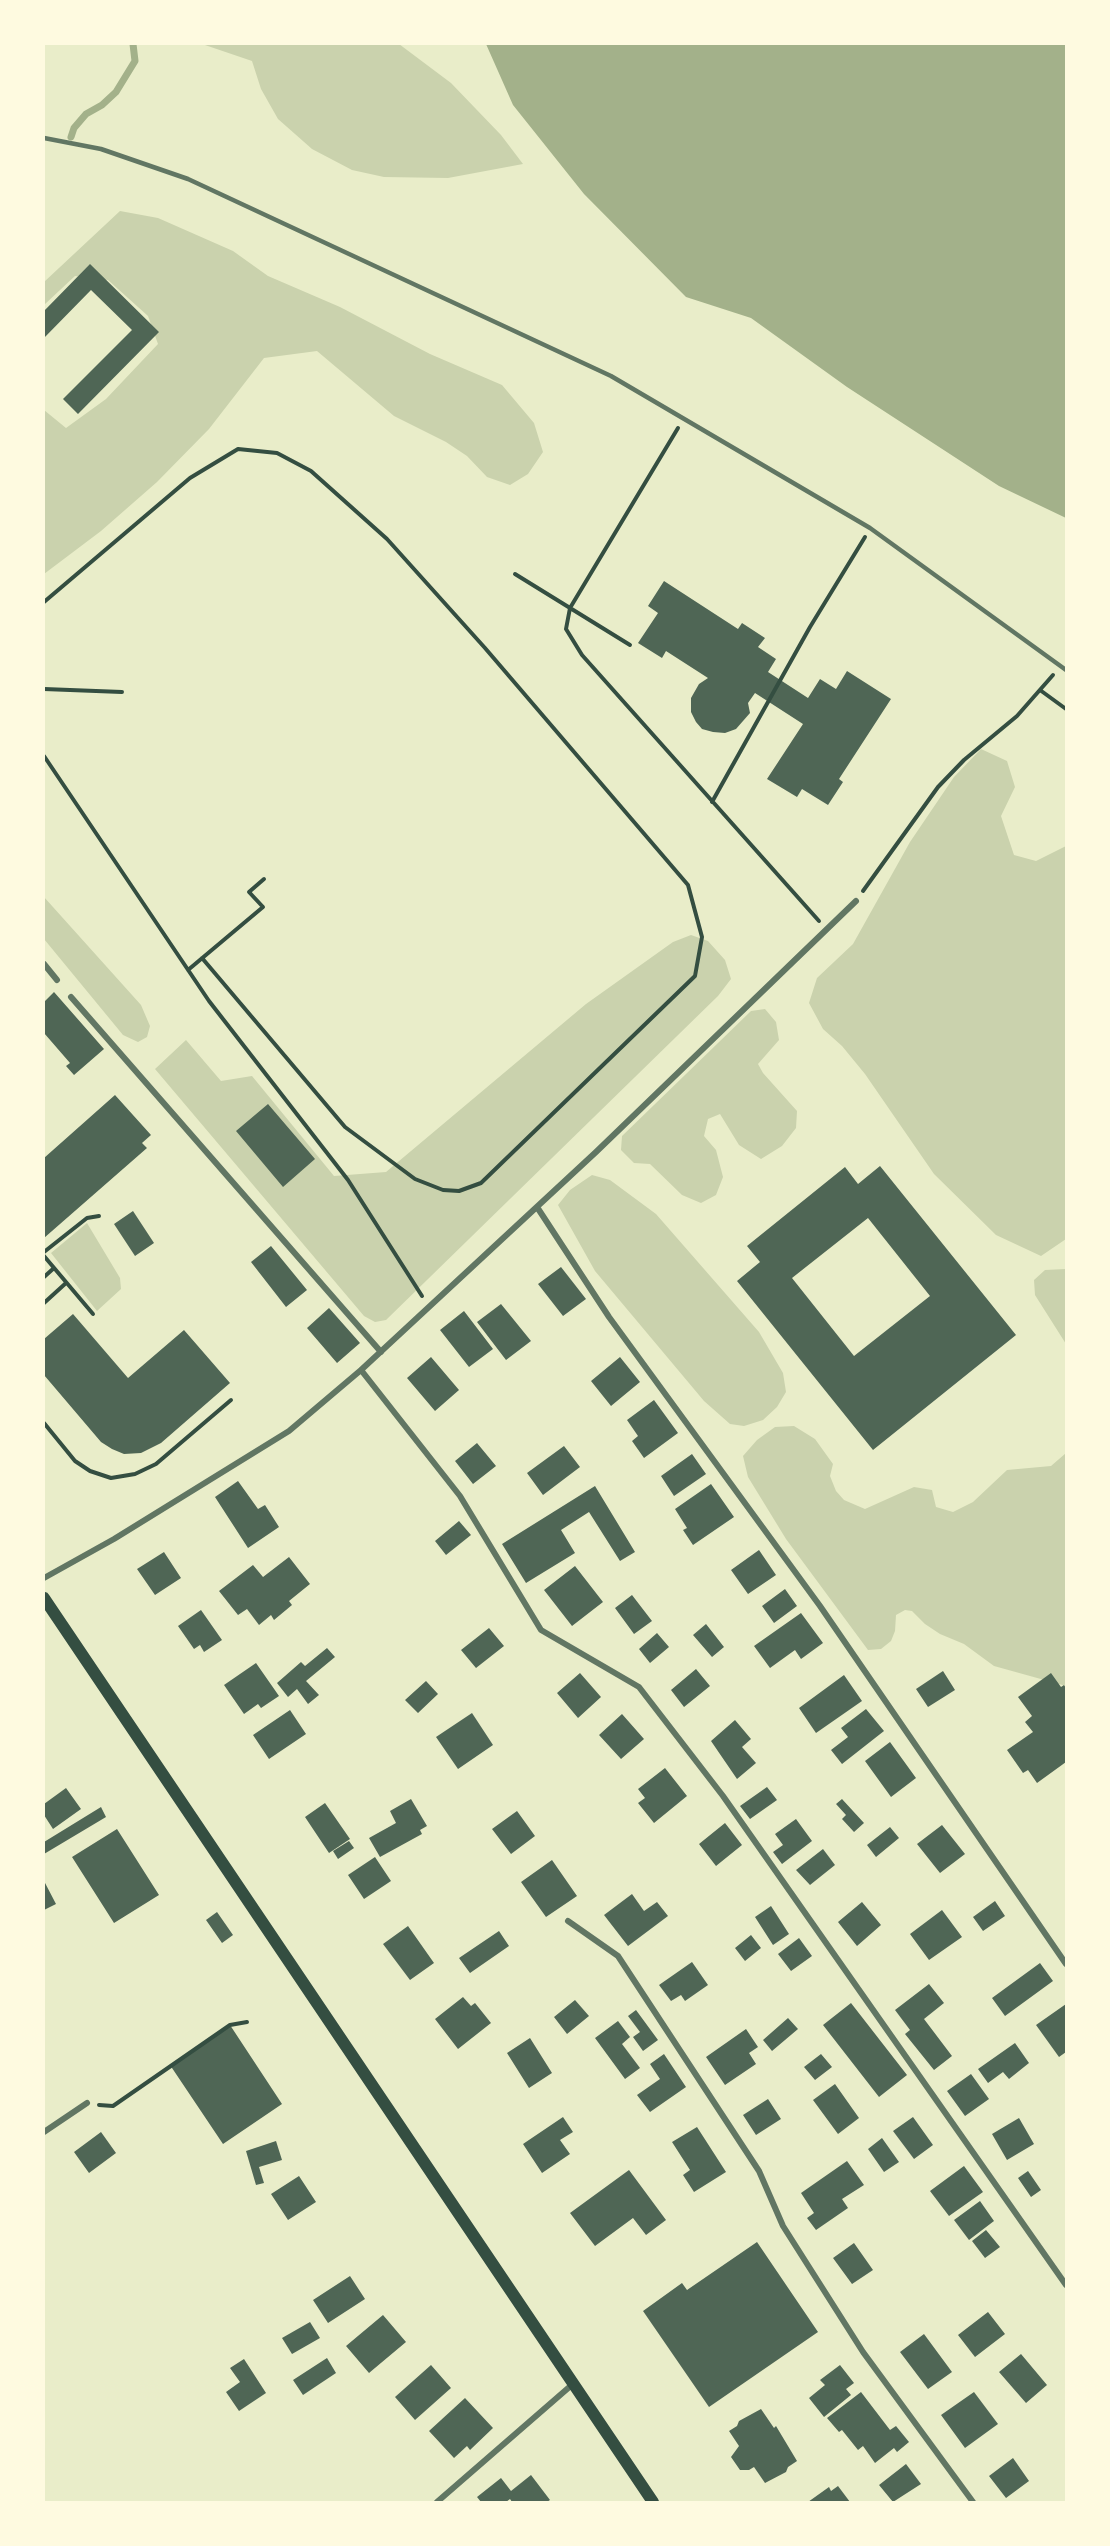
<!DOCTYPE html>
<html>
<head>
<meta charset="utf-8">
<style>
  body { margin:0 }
  #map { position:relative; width:1110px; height:2546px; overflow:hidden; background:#e9edc9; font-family:Arial,sans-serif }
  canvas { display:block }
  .frame { position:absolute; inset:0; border:45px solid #fefae0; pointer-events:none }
</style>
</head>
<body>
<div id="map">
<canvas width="1110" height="2546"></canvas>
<div class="frame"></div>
</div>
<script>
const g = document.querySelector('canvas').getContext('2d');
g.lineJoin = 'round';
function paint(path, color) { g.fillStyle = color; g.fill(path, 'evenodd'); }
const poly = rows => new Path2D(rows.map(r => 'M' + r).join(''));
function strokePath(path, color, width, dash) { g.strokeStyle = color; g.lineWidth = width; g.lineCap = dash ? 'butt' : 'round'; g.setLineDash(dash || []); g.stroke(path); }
paint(poly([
  [202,44,399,44,451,83,501,135,523,164,448,178,384,177,352,170,312,149,278,119,261,89,252,61],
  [120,211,158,218,233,251,268,276,340,307,430,354,502,385,534,423,543,452,528,474,510,485,487,477,467,456,446,442,394,416,317,351,264,358,209,429,157,482,101,531,44,574,44,410,66,428,106,399,158,344,148,316,108,280,75,276,44,305,44,282],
  [981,749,1007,761,1015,787,1001,816,1014,855,1036,861,1066,846,1066,1239,1041,1256,996,1235,934,1174,865,1074,842,1046,823,1029,809,1003,817,978,853,944,910,842,954,777],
  [44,897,141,1005,150,1026,147,1037,138,1042,123,1035,44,939],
  [691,935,708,941,725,960,731,979,718,996,386,1320,375,1322,364,1316,155,1069,186,1040,221,1081,252,1076,334,1176,386,1172,586,1004,673,942],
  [765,1009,776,1022,779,1040,758,1064,763,1073,797,1111,796,1128,782,1146,761,1159,739,1145,720,1114,708,1119,704,1136,716,1150,723,1177,716,1195,701,1203,682,1195,650,1164,634,1163,621,1150,622,1136,751,1011],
  [592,1175,610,1180,656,1214,759,1332,783,1373,786,1392,777,1407,763,1420,744,1426,730,1424,704,1401,595,1271,558,1205,570,1190],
  [87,1223,120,1278,121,1289,97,1311,51,1253],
  [1066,1269,1066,1344,1035,1295,1034,1280,1045,1270],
  [794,1426,815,1439,833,1464,830,1476,836,1491,844,1500,865,1509,914,1487,932,1490,936,1507,953,1512,973,1502,1007,1470,1051,1466,1066,1453,1066,1686,994,1666,964,1644,940,1634,925,1624,912,1611,905,1610,896,1615,895,1631,891,1641,881,1649,868,1650,786,1539,748,1477,743,1456,757,1440,775,1427]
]), '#cad2ad');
paint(poly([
  [486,44,1066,44,1066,518,999,486,847,387,751,318,686,297,584,194,513,105]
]), '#a3b18a');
strokePath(poly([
  [71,137,74,128,86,114,102,105,116,92,135,61,133,44]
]), '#a3b18a', 7);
paint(poly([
  [90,264,159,332,78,414,63,399,132,330,91,290,44,338,44,311],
  [664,581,738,629,742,623,765,638,758,647,776,659,768,672,808,698,820,679,836,689,847,671,891,699,839,779,843,782,828,805,802,789,797,797,767,779,803,724,755,693,748,703,750,713,736,729,725,733,713,732,702,729,696,722,691,712,691,698,699,684,708,678,666,651,662,658,638,643,658,613,648,606],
  [54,992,104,1049,74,1075,66,1066,70,1063,44,1033,44,1002],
  [115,1095,151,1135,142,1143,147,1148,44,1238,44,1158],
  [268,1104,315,1159,283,1187,236,1131],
  [880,1166,1016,1335,873,1450,737,1281,760,1262,747,1246,845,1167,858,1184],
  [868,1218,930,1296,854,1356,792,1278],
  [133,1211,154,1243,135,1256,114,1224],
  [271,1246,307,1290,286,1307,251,1262],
  [561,1267,586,1299,563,1316,538,1284],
  [501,1304,531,1341,506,1360,477,1322],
  [329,1308,360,1343,337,1363,307,1328],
  [464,1311,493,1349,469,1367,440,1330],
  [73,1314,128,1378,184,1330,230,1383,161,1443,141,1453,124,1454,112,1449,101,1442,44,1375,44,1339],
  [431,1357,459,1390,435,1411,407,1378],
  [620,1357,640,1382,611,1406,591,1381],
  [654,1400,678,1433,644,1458,632,1441,638,1436,627,1420],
  [477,1443,496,1466,473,1484,455,1461],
  [564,1446,580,1467,543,1495,527,1473],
  [692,1454,706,1474,674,1496,661,1476],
  [238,1481,258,1509,265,1505,279,1527,248,1548,215,1497],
  [711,1484,734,1517,693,1545,683,1530,687,1528,675,1509],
  [595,1486,635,1552,620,1561,589,1512,561,1530,575,1553,526,1583,502,1544],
  [459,1521,471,1535,446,1555,435,1541],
  [759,1550,776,1575,748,1594,731,1570],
  [164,1552,181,1578,155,1595,137,1569],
  [289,1557,310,1584,289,1601,292,1605,274,1620,271,1615,259,1625,247,1609,238,1615,219,1591,253,1565,263,1577],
  [575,1566,603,1602,572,1626,544,1590],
  [785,1589,797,1606,774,1623,762,1606],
  [632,1595,652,1621,634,1634,615,1608],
  [201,1610,222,1640,204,1652,200,1645,194,1649,178,1626],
  [801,1613,823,1643,801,1659,795,1650,770,1668,754,1646],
  [706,1624,724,1647,712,1657,693,1635],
  [489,1628,504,1646,476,1668,461,1650],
  [657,1633,669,1647,650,1663,639,1649],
  [327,1648,335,1657,306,1681,319,1695,308,1704,297,1689,288,1697,277,1683,301,1662,305,1666],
  [256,1663,279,1696,261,1708,258,1704,244,1714,224,1685],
  [696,1669,710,1686,684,1707,671,1690],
  [943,1671,955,1690,928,1707,916,1689],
  [580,1673,601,1697,578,1718,557,1693],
  [1051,1673,1061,1687,1064,1685,1066,1688,1066,1762,1037,1783,1028,1770,1023,1773,1007,1750,1033,1732,1025,1722,1032,1716,1018,1697],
  [844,1675,862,1701,816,1733,799,1708],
  [426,1681,438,1694,418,1713,405,1700],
  [866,1709,884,1731,842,1764,831,1750,848,1737,841,1728],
  [290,1710,306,1734,269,1759,253,1735],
  [472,1713,493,1745,458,1769,436,1737],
  [622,1714,644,1739,621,1759,599,1735],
  [735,1720,751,1739,742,1747,756,1763,737,1779,711,1741],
  [890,1742,916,1778,891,1797,865,1761],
  [665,1768,687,1796,654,1823,638,1803,645,1798,638,1789],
  [767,1787,777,1800,750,1819,740,1806],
  [66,1788,81,1809,53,1829,44,1815,44,1804],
  [411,1799,427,1826,420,1830,422,1834,380,1857,369,1838,396,1823,390,1811],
  [842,1799,864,1823,854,1832,842,1819,846,1815,836,1804],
  [325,1803,350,1839,329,1853,305,1817],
  [101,1807,106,1817,44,1854,44,1842],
  [517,1811,535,1836,511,1854,492,1829],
  [796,1819,812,1841,782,1864,773,1852,783,1845,775,1834],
  [725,1823,742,1845,716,1866,699,1844],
  [942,1825,965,1854,940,1873,917,1844],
  [890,1827,899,1838,876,1857,867,1845],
  [117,1829,159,1895,114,1923,72,1857],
  [349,1841,354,1848,338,1859,333,1851],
  [823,1849,835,1865,810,1885,796,1870],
  [375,1857,391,1881,364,1899,348,1875],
  [552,1860,577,1896,546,1917,521,1882],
  [44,1881,56,1904,44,1910],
  [632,1894,644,1911,657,1902,668,1916,628,1946,604,1915],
  [995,1901,1005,1916,983,1931,973,1917],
  [862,1902,881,1925,857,1946,838,1922],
  [771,1906,789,1934,773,1945,755,1917],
  [942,1910,962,1937,929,1960,910,1934],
  [217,1912,233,1935,222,1943,206,1920],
  [408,1926,434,1963,410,1980,383,1944],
  [499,1931,509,1946,470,1973,459,1958],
  [751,1935,761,1948,745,1961,735,1948],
  [799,1938,812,1956,791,1971,778,1954],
  [692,1962,708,1985,685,2001,681,1995,671,2001,659,1985],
  [1040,1963,1053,1981,1005,2016,992,1998],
  [929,1984,944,2003,924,2019,952,2056,934,2070,905,2034,910,2030,895,2010],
  [463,1997,471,2006,475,2003,491,2023,458,2049,435,2019],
  [575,2000,589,2016,567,2034,554,2017],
  [851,2003,907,2075,879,2097,823,2025],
  [1066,2004,1066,2052,1059,2057,1036,2025],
  [636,2010,658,2040,643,2051,633,2037,640,2032,628,2016],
  [788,2018,798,2029,772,2051,763,2040],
  [618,2021,630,2037,622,2044,640,2068,625,2079,595,2038],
  [230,2025,282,2104,223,2144,170,2065],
  [746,2029,758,2047,749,2053,756,2064,725,2085,706,2057],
  [530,2038,552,2073,529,2088,507,2053],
  [1015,2043,1029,2063,1009,2079,1003,2072,988,2083,978,2069],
  [664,2054,686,2087,650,2112,637,2095,660,2079,650,2064],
  [821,2054,832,2067,815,2080,804,2067],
  [971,2074,989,2099,965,2116,947,2091],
  [835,2084,859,2118,838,2134,813,2100],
  [768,2099,781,2119,756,2135,743,2115],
  [563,2117,573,2132,560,2140,570,2154,542,2173,523,2144],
  [913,2117,933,2145,914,2159,893,2131],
  [1019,2118,1034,2144,1007,2160,992,2134],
  [697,2127,726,2172,694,2192,683,2175,690,2170,672,2142],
  [101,2132,116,2153,89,2173,74,2152],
  [882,2138,899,2162,884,2172,868,2149],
  [276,2141,282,2160,259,2167,264,2183,256,2185,246,2151],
  [847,2161,864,2185,842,2199,848,2208,816,2230,807,2218,814,2213,801,2193],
  [964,2166,983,2192,949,2216,930,2191],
  [629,2170,666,2220,646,2235,633,2218,595,2246,570,2213],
  [1028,2171,1041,2190,1031,2197,1018,2178],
  [299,2176,316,2202,288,2220,271,2194],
  [980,2201,994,2221,969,2240,954,2220],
  [986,2230,1000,2247,985,2258,972,2241],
  [757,2242,818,2332,709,2407,643,2311,682,2283,687,2290],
  [854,2243,873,2270,852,2284,833,2258],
  [350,2276,365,2299,328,2323,313,2300],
  [988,2312,1005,2334,975,2357,958,2335],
  [383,2315,406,2342,369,2373,346,2346],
  [310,2322,320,2338,292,2354,282,2338],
  [924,2334,952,2372,928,2389,900,2352],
  [1021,2354,1047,2385,1026,2403,999,2372],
  [327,2358,336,2373,303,2395,293,2380],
  [244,2359,266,2393,239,2411,226,2392,240,2382,230,2368],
  [431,2365,451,2388,415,2420,395,2397],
  [840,2365,854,2383,846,2389,851,2395,824,2417,809,2398,825,2385,820,2380],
  [861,2392,890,2430,896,2426,909,2442,897,2452,894,2448,875,2463,863,2446,858,2450,842,2430,839,2432,827,2418],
  [974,2392,998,2424,965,2448,941,2415],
  [465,2398,493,2428,470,2450,467,2446,454,2458,429,2431],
  [761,2409,774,2428,776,2426,797,2461,788,2467,786,2472,765,2483,754,2467,749,2470,740,2470,731,2457,739,2446,729,2431,737,2426,739,2421],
  [1013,2458,1029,2481,1006,2498,989,2476],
  [906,2464,921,2484,893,2502,879,2485],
  [531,2475,550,2500,547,2502,512,2502,510,2499,506,2502,481,2502,477,2497,501,2478,511,2491],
  [838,2486,850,2502,808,2502,829,2487,831,2491]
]), '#4f6655');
strokePath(poly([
  [678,428,570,608,566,629,582,655,819,921],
  [515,574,630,645],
  [44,602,190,478,238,449,277,453,311,471,387,539,485,648,688,885,702,937,695,976,481,1183,459,1191,443,1190,415,1179,345,1127,202,958],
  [44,689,122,692],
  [1040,690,1066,709],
  [44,756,209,1001,348,1180,422,1296],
  [712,802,810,627,865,537],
  [863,891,938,787,964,760,1017,716,1053,675],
  [188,970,263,907,249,892,264,879],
  [44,1252,87,1218,99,1216],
  [44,1256,93,1314],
  [44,1277,54,1268],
  [44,1303,66,1283],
  [44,1423,75,1461,90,1471,111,1478,135,1474,156,1464,231,1400],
  [99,2105,113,2106,230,2025,247,2022]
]), '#344e41', 4);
strokePath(poly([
  [44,138,101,149,188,179,611,376,870,528,1066,670]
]), '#617663', 4.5);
strokePath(poly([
  [44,964,57,980],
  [71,997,381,1352],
  [537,1207,609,1317,820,1606,1066,1964],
  [361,1370,460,1496,541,1630,639,1687,723,1796,1066,2285],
  [44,1578,114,1539,289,1431,361,1370,596,1152,856,901],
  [568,1921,618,1956,759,2171,783,2226,863,2352,973,2502],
  [44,2132,87,2103],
  [437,2502,574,2383]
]), '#617663', 6);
strokePath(poly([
  [44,1598,653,2502]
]), '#344e41', 12);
</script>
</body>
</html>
